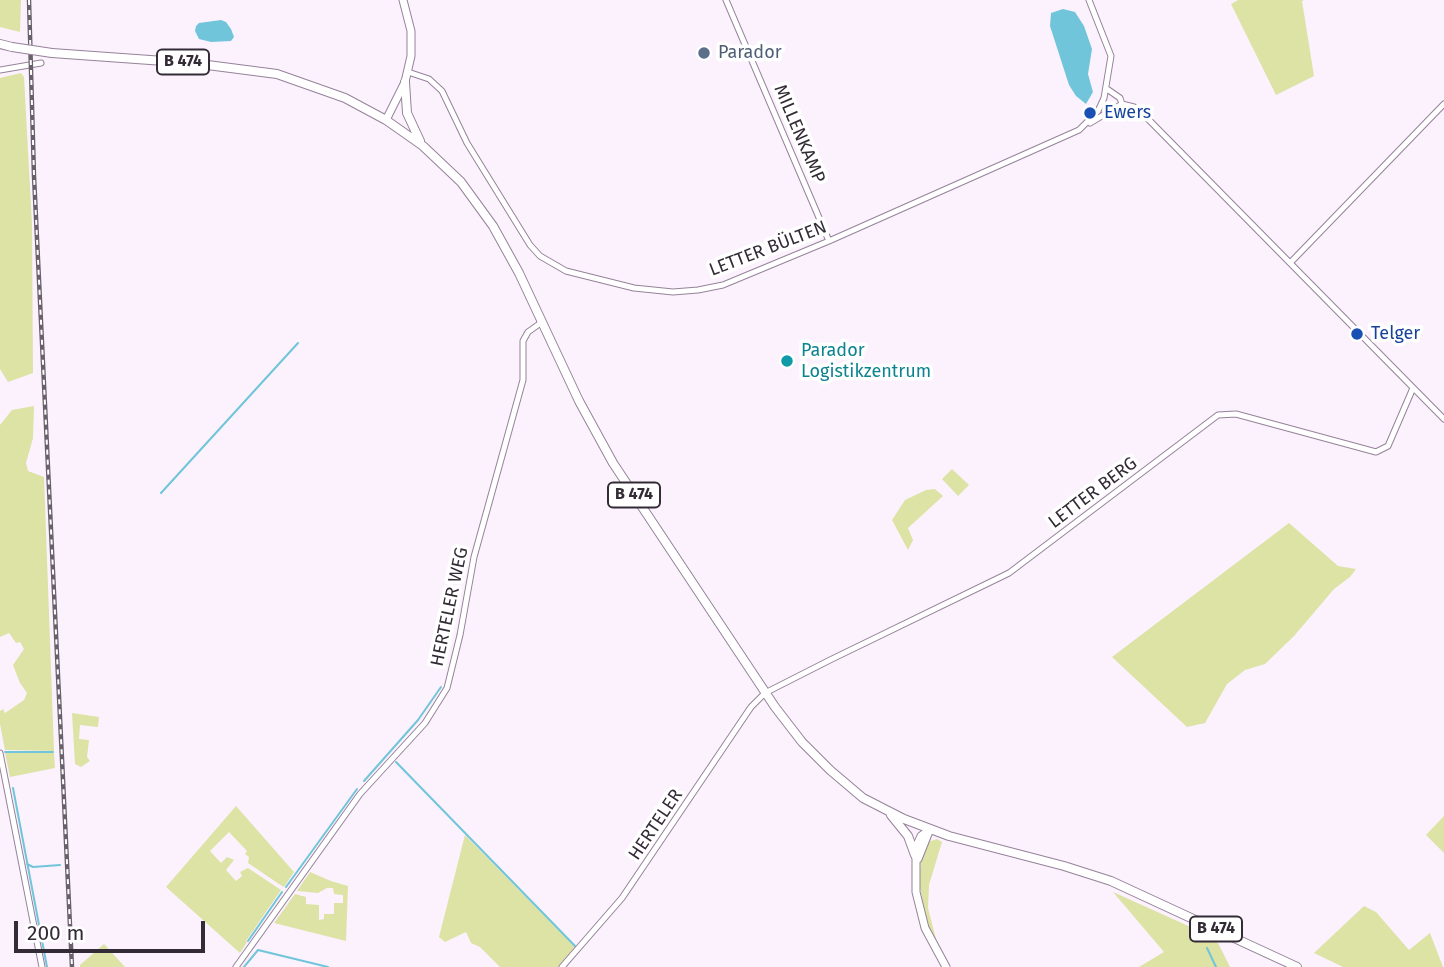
<!DOCTYPE html>
<html>
<head>
<meta charset="utf-8">
<style>
  body { margin:0 }
  #map { position:relative; width:1444px; height:967px; overflow:hidden; background:#fbf2fd; font-family:"Fira Sans",sans-serif }
  canvas { display:block }
  .scale { position:absolute; left:14px; top:921px; width:191px; height:32px; box-sizing:border-box; border:4px solid #332b35; border-top:0; padding-left:9px; font-size:21px; line-height:24px; white-space:nowrap; color:#332b35; -webkit-text-stroke:5px #fff; paint-order:stroke }
</style>
</head>
<body>
<div id="map">
<canvas width="1444" height="967"></canvas>
<div class="scale">200 m</div>
</div>
<script>
const g = document.querySelector('canvas').getContext('2d');
g.lineJoin = 'round';
function paint(path, color) { g.fillStyle = color; g.fill(path, 'evenodd'); }
const poly = rows => new Path2D(rows.map(r => 'M' + r).join(''));
function strokePath(path, color, width, dash) { g.strokeStyle = color; g.lineWidth = width; g.lineCap = dash ? 'butt' : 'round'; g.setLineDash(dash || []); g.stroke(path); }
function drawText(font, color, halo, rows, align = 'center') {
  g.font = font + ' "Fira Sans",sans-serif'; g.lineWidth = 7; g.setLineDash([]); g.textBaseline = 'middle'; g.strokeStyle = halo; g.fillStyle = color; for (const [text, x, y, turn = 0] of rows) {
    g.save(); g.translate(x, y); g.rotate((+turn || 0) * Math.PI / 180); g.textAlign = isNaN(turn) ? turn : align; if (halo) g.strokeText(text, 0, 0); g.fillText(text, 0, 0); g.restore();
  }
}
paint(poly([
  [0,0,21,0,20,32,0,27],
  [1238,0,1304,0,1302,1,1314,76,1276,95,1231,4],
  [21,73,24,77,32,224,33,373,8,382,0,369,0,78],
  [34,406,33,438,26,463,28,471,44,477,54,751,5,750,0,724,0,711,3,709,5,713,24,700,27,693,20,683,13,665,24,649,20,642,16,643,9,633,0,637,0,425,12,410],
  [952,469,969,485,958,496,942,479],
  [935,489,943,496,908,528,913,540,908,550,892,520,905,500,926,490],
  [1289,523,1338,566,1356,569,1350,577,1334,589,1294,636,1265,664,1245,670,1227,684,1205,723,1187,727,1112,657],
  [72,713,99,717,98,727,80,725,79,739,89,740,87,757,90,761,81,767,75,764],
  [5,753,54,753,55,768,10,777],
  [236,806,294,872,284,887,279,884,248,863,249,857,245,854,247,851,229,832,210,851,221,863,227,857,234,860,226,870,236,881,242,876,240,872,248,868,281,890,246,941,247,942,240,953,166,887],
  [1444,816,1444,853,1426,835],
  [465,835,575,947,558,967,500,967,480,947,471,943,466,932,445,942,439,937],
  [937,839,942,842,929,885,928,908,936,939,948,961,928,926,919,884,921,858,928,842],
  [310,872,331,881,348,886,346,941,274,923,295,894,306,897,306,904,319,905,319,920,324,919,324,914,334,914,334,903,343,903,343,895,334,894,333,888,327,888,318,893,297,891],
  [1113,892,1195,929,1197,934,1218,943,1230,967,1139,967,1164,952],
  [1364,906,1376,912,1409,950,1430,933,1443,967,1343,967,1314,953],
  [104,944,125,967,80,967,80,965]
]), '#dde2a5');
paint(poly([
  [1063,9,1075,12,1084,26,1092,49,1088,74,1093,92,1086,104,1076,96,1069,85,1050,26,1051,13],
  [221,20,226,22,231,29,234,37,231,41,211,42,199,39,195,31,196,26,199,23]
]), '#70c5db');
strokePath(poly([
  [161,493,298,343],
  [5,752,53,752],
  [396,762,575,946],
  [364,781,418,720,441,687],
  [13,788,47,967],
  [27,864,33,867,60,865],
  [286,887,357,789],
  [248,941,282,892],
  [1207,948,1216,967],
  [244,967,258,950,328,967]
]), '#70c5db', 2);
const street = poly([
  [726,0,829,241],
  [0,70,41,63],
  [408,72,429,79,442,91,467,143,530,245,540,256,566,271,634,288,673,292,698,290,723,285,829,241,1079,130,1098,111,1104,98,1111,56,1089,0],
  [1107,89,1120,98,1122,104],
  [1122,104,1134,107,1149,120,1444,419],
  [1090,123,1122,104],
  [1290,263,1444,104],
  [0,753,42,967],
  [236,967,360,794,425,723,447,688,460,635,474,557,523,380,523,341,528,332,542,322],
  [562,967,622,898,751,707,765,693,830,660,1009,573,1218,415,1236,414,1376,452,1388,446,1413,388]
]);
const secondary = poly([
  [386,120,405,82,411,56,411,31,403,0],
  [930,829,921,836,916,847,916,892,925,928,946,967],
  [918,859,930,829]
]);
const primary = poly([
  [0,44,12,47],
  [52,53,192,63,277,74,345,98,386,120,423,146,461,182,493,226,519,273,579,401,613,463,775,707,802,742,830,770,863,798,904,819,949,836,1064,866,1111,881,1297,967],
  [405,82,407,113,420,141],
  [891,815,908,836,915,855]
]);
strokePath(street, '#96829a', 7);
strokePath(secondary, '#96829a', 9);
strokePath(primary, '#96829a', 10);
strokePath(street, '#fff', 5);
strokePath(secondary, '#fff', 7);
strokePath(primary, '#fff', 8);
const rail = poly([
  [29,0,34,176,72,967]
]);
strokePath(rail, '#68606a', 4.5);
strokePath(rail, '#fff', 2, [5]);
const primaryBridge = poly([
  [12,47,52,53]
]);
strokePath(primaryBridge, '#96829a', 10, []);
strokePath(primaryBridge, '#fff', 8);
for (const [x, y, r, color] of [
  [704,53,7,"#5c6f8a"],
  [1090,113,7,"#1a4fb4"],
  [1357,334,7,"#1a4fb4"],
  [787,361,7,"#0f9aa8"]
]) { const dot = new Path2D(); dot.arc(x, y, r, 0, 2 * Math.PI); g.fillStyle = color; g.fill(dot); strokePath(dot, '#fff', 2.5); }
for (const [x, y, w] of [
  [183,62,52],
  [634,495,52],
  [1216,929,52]
]) { const box = new Path2D(); box.roundRect(x - w / 2, y - 12.5, w, 25, 5); g.fillStyle = '#fff'; g.fill(box); strokePath(box, '#332b35', 2); }
drawText('bold 16px', '#332b35', null, [
  ["B 474",183,62],
  ["B 474",634,495],
  ["B 474",1216,929]
]);
drawText('18px', '#4e5e75', '#fff', [
  ["Parador",718,53]
], 'left');
drawText('18px', '#164399', '#fff', [
  ["Ewers",1104,113],
  ["Telger",1371,334]
], 'left');
drawText('18px', '#332b35', '#fff', [
  ["MILLENKAMP",799,134,67],
  ["LETTER BÜLTEN",768,249,-21],
  ["LETTER BERG",1093,493,-37],
  ["HERTELER WEG",450,607,-78],
  ["HERTELER",656,825,-56]
]);
drawText('18px', '#0d838f', '#fff', [
  ["Parador",801,351],
  ["Logistikzentrum",801,372]
], 'left');
</script>
</body>
</html>
